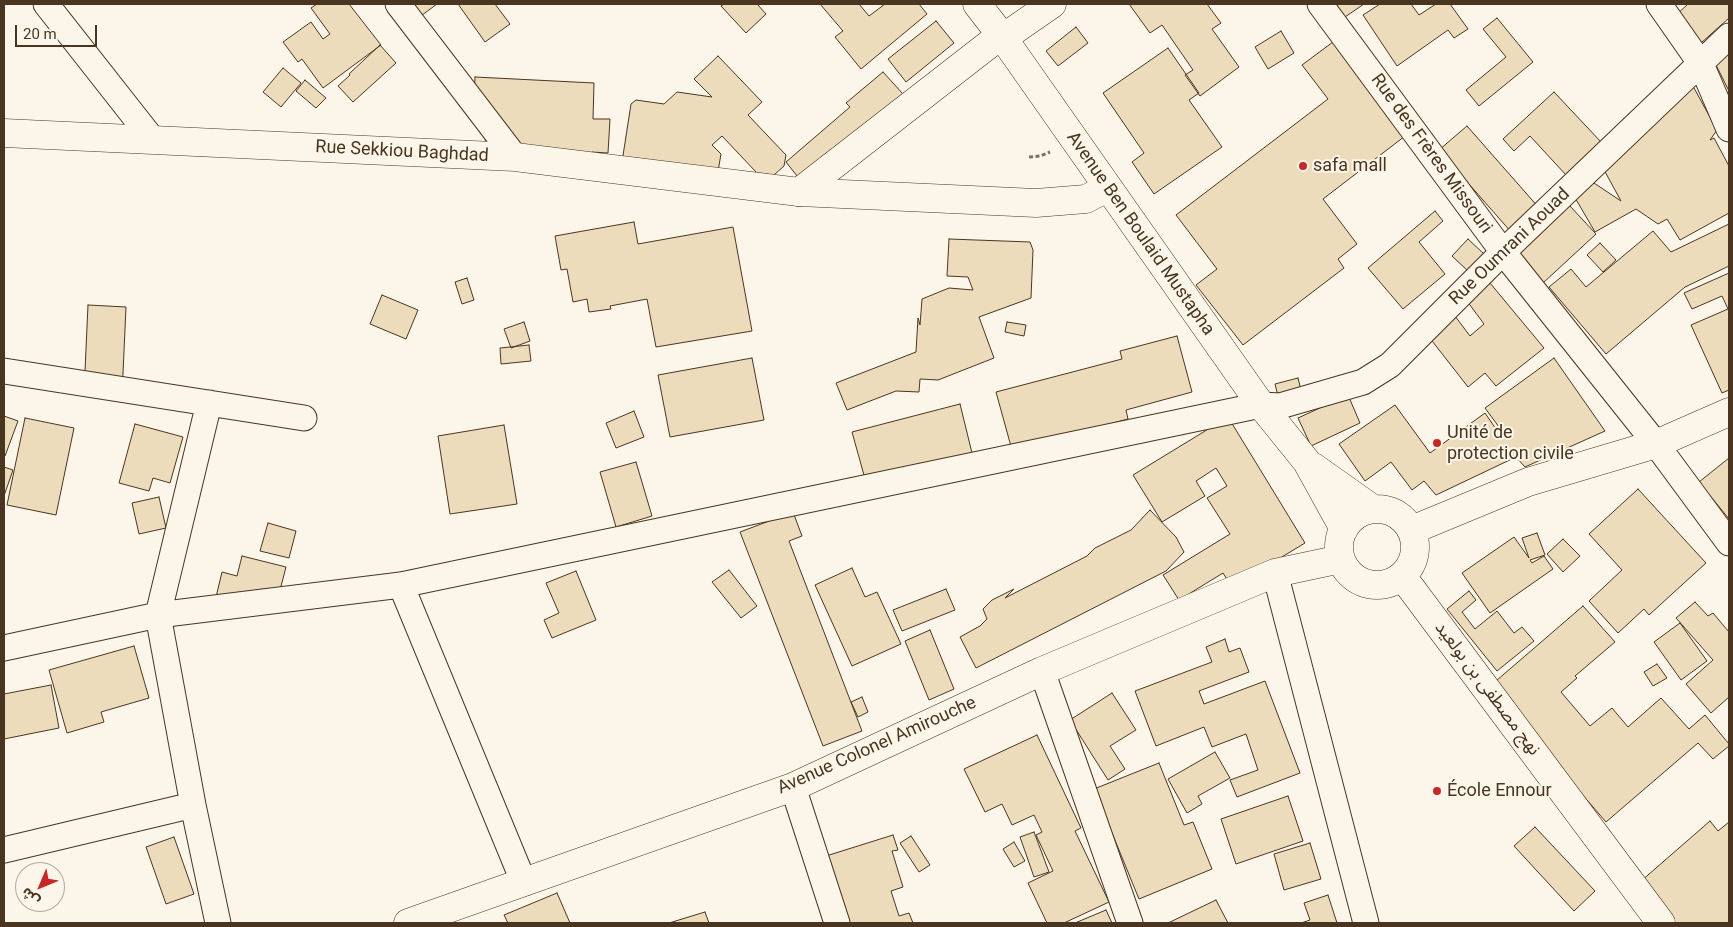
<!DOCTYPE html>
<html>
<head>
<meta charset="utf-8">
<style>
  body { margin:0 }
  #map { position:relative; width:1733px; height:927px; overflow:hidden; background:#fbf6e9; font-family:Roboto,"Noto Sans Arabic",sans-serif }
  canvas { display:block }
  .frame { position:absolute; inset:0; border:5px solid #4a3520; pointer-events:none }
  .north { position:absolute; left:15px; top:862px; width:50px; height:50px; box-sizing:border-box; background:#fbf6e9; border:1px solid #b4a999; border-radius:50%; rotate:225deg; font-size:14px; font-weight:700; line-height:20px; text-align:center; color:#4a3520 }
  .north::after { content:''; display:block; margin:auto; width:18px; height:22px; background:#c62828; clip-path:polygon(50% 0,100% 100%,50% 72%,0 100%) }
  .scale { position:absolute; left:15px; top:25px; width:82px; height:22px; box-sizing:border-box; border:2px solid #4a3520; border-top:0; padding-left:6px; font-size:15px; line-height:18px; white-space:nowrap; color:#4a3520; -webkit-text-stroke:4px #fbf6e9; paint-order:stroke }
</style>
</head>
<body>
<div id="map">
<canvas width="1733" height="927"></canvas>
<div class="frame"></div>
<div class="north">ش</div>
<div class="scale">20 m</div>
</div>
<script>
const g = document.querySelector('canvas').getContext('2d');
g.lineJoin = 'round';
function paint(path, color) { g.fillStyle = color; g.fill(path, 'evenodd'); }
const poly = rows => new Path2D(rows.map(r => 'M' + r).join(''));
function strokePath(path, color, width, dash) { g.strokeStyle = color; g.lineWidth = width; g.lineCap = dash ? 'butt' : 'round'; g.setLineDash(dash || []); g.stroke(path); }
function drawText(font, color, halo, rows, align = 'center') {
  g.font = font + ' Roboto,"Noto Sans Arabic",sans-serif'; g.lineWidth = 4; g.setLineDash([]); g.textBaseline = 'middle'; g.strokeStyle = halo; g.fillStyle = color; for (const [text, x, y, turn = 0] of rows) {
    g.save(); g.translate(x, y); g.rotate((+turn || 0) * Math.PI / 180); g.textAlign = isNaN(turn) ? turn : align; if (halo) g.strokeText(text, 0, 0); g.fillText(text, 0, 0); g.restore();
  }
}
const building = poly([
  [317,4,349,4,381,45,323,88,302,59,298,62,283,42,311,22,323,39,330,34,311,8,317,4],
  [401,4,437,4,414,21,401,4],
  [458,4,495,4,510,24,485,42,458,4],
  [724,4,757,4,766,14,746,33,721,6,724,4],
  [820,4,859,4,869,16,885,4,919,4,927,14,861,69,835,37,843,31,820,4],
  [1129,4,1207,4,1221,23,1212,29,1239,67,1200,96,1185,75,1193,70,1162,25,1150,33,1129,4],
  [1336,4,1364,4,1345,17,1336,4],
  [1380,4,1411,4,1419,15,1436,4,1450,4,1468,29,1454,38,1448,30,1397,66,1363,15,1380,4],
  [1688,4,1729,4,1729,18,1701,43,1676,15,1688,4],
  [1497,18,1533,62,1479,106,1466,90,1506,57,1483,29,1497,18],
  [936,21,954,43,906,82,888,59,936,21],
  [1076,27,1088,43,1058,66,1046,51,1076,27],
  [1281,31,1294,53,1268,69,1255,47,1281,31],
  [1337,39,1409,133,1323,199,1357,244,1338,259,1344,268,1243,345,1196,285,1217,269,1176,215,1328,99,1302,65,1337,39],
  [380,45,396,63,353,102,338,86,350,75,349,74,380,45],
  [1168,48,1199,93,1189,100,1222,147,1154,194,1132,162,1144,153,1103,93,1168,48],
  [1729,52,1729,91,1716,65,1729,52],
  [718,56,762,102,748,115,786,155,784,166,774,175,757,173,722,136,712,145,721,154,717,177,622,162,631,104,636,100,664,104,677,92,712,97,694,79,718,56],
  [283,68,301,83,281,107,263,92,283,68],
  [883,72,903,94,801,181,786,162,850,107,846,103,883,72],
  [475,77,594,83,593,119,610,119,608,153,592,152,591,169,485,147,486,121,473,121,475,77],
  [305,80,326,98,316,108,296,91,305,80],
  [1688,84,1694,88,1717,130,1710,140,1714,138,1729,166,1729,213,1680,240,1667,219,1658,224,1636,209,1595,232,1574,196,1591,181,1621,201,1603,168,1688,84],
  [1554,92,1601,142,1566,175,1530,136,1514,151,1503,139,1554,92],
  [1467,126,1540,209,1512,233,1439,150,1467,126],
  [1569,205,1596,234,1543,283,1517,255,1569,205],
  [1435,211,1443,221,1419,242,1445,274,1403,309,1368,268,1435,211],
  [634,222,638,244,733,227,752,331,656,347,647,299,610,306,611,309,589,312,587,299,573,302,567,269,561,270,555,236,634,222],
  [1729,224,1729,266,1685,287,1606,354,1549,287,1571,269,1586,287,1653,231,1671,252,1729,224],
  [949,239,1030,242,1033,250,1031,298,979,317,994,358,938,380,920,379,919,392,896,391,847,410,836,383,916,352,918,318,920,325,922,299,949,288,973,290,968,277,947,276,949,239],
  [1468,239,1484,254,1468,271,1452,256,1468,239],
  [1600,243,1616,260,1603,272,1587,255,1600,243],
  [1729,273,1729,390,1722,393,1691,325,1728,309,1722,296,1692,309,1684,293,1729,273],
  [467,278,474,300,462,304,455,282,467,278],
  [1490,283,1544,348,1496,386,1485,373,1468,387,1429,337,1455,316,1470,336,1484,324,1467,301,1490,283],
  [382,295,418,310,406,339,370,324,382,295],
  [88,305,126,307,122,395,84,393,88,305],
  [524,322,530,341,511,348,504,329,524,322],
  [1007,322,1026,325,1024,336,1005,332,1007,322],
  [1177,336,1192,392,1126,410,1128,419,1012,450,996,392,1122,359,1120,351,1177,336],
  [529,345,531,361,501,364,500,348,529,345],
  [752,358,764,420,670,437,658,375,752,358],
  [1554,358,1605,431,1525,467,1516,457,1436,495,1424,481,1412,490,1391,462,1365,481,1339,444,1395,405,1430,453,1485,413,1496,429,1499,427,1485,408,1554,358],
  [1298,378,1301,390,1278,396,1275,384,1298,378],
  [1348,395,1360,423,1311,446,1298,418,1348,395],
  [960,404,972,453,867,486,852,432,960,404],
  [634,411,644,437,616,448,606,423,634,411],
  [4,416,18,421,5,456,4,455,4,416],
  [1228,417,1305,543,1232,587,1223,573,1179,600,1163,575,1230,534,1207,498,1227,486,1216,468,1196,481,1205,496,1162,522,1133,475,1228,417],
  [25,418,74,428,56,515,7,505,25,418],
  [135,424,183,437,170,483,153,478,149,491,119,483,135,424],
  [504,425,517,504,450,514,438,436,504,425],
  [1729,458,1729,519,1699,482,1729,458],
  [636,462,652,516,616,527,600,472,636,462],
  [4,467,13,470,4,496,4,467],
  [1638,489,1706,563,1649,615,1644,609,1618,633,1589,601,1622,570,1589,534,1638,489],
  [159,497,166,528,139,534,132,503,159,497],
  [1150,510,1176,537,1184,552,1166,571,976,668,960,637,980,626,987,619,983,609,992,600,1014,589,1005,598,1087,556,1095,548,1131,530,1150,510],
  [793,512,802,536,789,541,862,731,823,746,740,532,793,512],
  [268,523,296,531,289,558,260,551,268,523],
  [1537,533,1545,555,1530,560,1532,563,1544,556,1553,569,1490,613,1462,573,1514,537,1529,558,1522,538,1537,533],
  [1563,539,1580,556,1563,572,1547,554,1563,539],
  [242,556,286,567,279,594,261,589,257,607,216,597,222,572,237,576,242,556],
  [852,568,865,597,877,592,901,644,852,666,815,585,852,568],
  [729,570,757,606,741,618,712,582,729,570],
  [576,571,596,620,552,638,544,620,559,613,546,583,576,571],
  [946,589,955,610,902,631,893,610,946,589],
  [1469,591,1476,600,1462,612,1475,629,1497,611,1514,633,1522,627,1534,641,1497,671,1447,609,1469,591],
  [1695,602,1708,616,1713,613,1729,632,1729,697,1711,713,1686,684,1713,660,1676,618,1695,602],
  [1583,606,1615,642,1575,676,1577,678,1561,692,1590,726,1612,708,1628,727,1661,698,1689,729,1705,715,1729,744,1729,746,1713,759,1698,743,1606,822,1489,687,1583,606],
  [1680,623,1707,661,1681,680,1654,642,1680,623],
  [930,630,954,689,929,700,905,641,930,630],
  [1225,639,1229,652,1240,648,1249,672,1199,691,1204,704,1265,681,1300,773,1237,797,1230,780,1258,770,1246,734,1212,747,1204,727,1156,746,1135,691,1212,662,1206,647,1225,639],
  [134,646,149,698,101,712,104,722,67,733,49,670,134,646],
  [1657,664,1667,678,1653,686,1644,672,1657,664],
  [51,685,59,728,4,739,4,694,51,685],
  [1112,693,1136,730,1110,746,1125,769,1108,780,1070,720,1112,693],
  [862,697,868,712,858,717,851,702,862,697],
  [1037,735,1081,828,1075,831,1109,902,1064,923,1047,923,1028,883,1053,871,1036,835,1042,832,1034,815,1012,825,1002,804,985,812,964,769,1037,735],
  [1215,752,1230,778,1198,796,1202,804,1187,813,1168,779,1215,752],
  [1159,763,1184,825,1193,822,1212,869,1139,899,1094,789,1159,763],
  [1288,796,1303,841,1236,864,1221,819,1288,796],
  [1710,821,1718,831,1729,822,1729,923,1673,923,1640,882,1710,821],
  [1535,827,1595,891,1574,911,1514,846,1535,827],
  [1034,832,1049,872,1034,877,1020,837,1034,832],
  [893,835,898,850,892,851,903,887,891,891,899,916,909,913,913,923,847,923,826,856,893,835],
  [911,836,930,865,919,872,900,843,911,836],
  [174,837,194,894,166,904,146,847,174,837],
  [1014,842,1025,861,1014,867,1003,849,1014,842],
  [1310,843,1321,879,1284,890,1274,854,1310,843],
  [557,893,570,923,508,923,504,915,557,893],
  [1328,895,1337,923,1301,923,1310,920,1304,903,1328,895],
  [1216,900,1228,923,1168,923,1216,900],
  [1106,910,1112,923,1075,923,1106,910],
  [705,912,709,923,669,923,705,912]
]);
paint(building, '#ecdcbc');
strokePath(building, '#4a3520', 1);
const minor = poly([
  [46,4,153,140],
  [398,4,515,157],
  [1320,4,1503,252,1656,444,1729,543],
  [1659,4,1701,64,1729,129],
  [4,371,304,418],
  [209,403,158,615,193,805,218,923],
  [1275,573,1366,923],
  [401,585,524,883],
  [4,648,158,615,401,585,1261,405,1280,406,1363,382,1390,365,1503,252,1729,36],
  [1042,671,1130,923],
  [793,787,837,923],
  [4,850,193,805]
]);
const tertiary = poly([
  [799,192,1001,35]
]);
const secondary = poly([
  [977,4,1001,35,1261,405,1307,462,1344,529],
  [1001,35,1013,31,1052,4],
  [4,133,515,157,799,192,1036,203,1086,199,1107,188],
  [1312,466,1373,509],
  '1339 547a38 38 0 1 1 76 0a38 38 0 1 1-76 0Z',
  [1412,530,1528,482,1656,444,1729,412],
  [1402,576,1661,923],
  [408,923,793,787,1042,671,1275,573,1341,559]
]);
strokePath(minor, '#4a3520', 27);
strokePath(tertiary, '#4a3520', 29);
strokePath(secondary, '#4a3520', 29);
strokePath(poly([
  [1029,157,1040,156,1050,152]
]), '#7f6f5c', 3, [4, 2.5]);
strokePath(minor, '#fbf6e9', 25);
strokePath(tertiary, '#fbf6e9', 28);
strokePath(secondary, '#fbf6e9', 28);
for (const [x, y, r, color] of [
  [1303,166,5,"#c62828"],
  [1437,443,5,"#c62828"],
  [1437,791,5,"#c62828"]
]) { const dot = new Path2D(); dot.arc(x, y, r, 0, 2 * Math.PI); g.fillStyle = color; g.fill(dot); strokePath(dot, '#fbf6e9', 2); }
drawText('18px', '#4a3520', '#fbf6e9', [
  ["Rue Sekkiou Baghdad",402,152,3],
  ["Rue des Frères Missouri",1431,154,54],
  ["Avenue Ben Boulaid Mustapha",1140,234,55],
  ["Rue Oumrani Aouad",1510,247,-44],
  ["نهج مصطفى بن بولعيد",1487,689,53],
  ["Avenue Colonel Amirouche",877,746,-24]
]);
drawText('18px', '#4a3520', '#fbf6e9', [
  ["safa mall",1313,166],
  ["Unité de",1447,433],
  ["protection civile",1447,454],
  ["École Ennour",1447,791]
], 'left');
</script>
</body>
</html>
